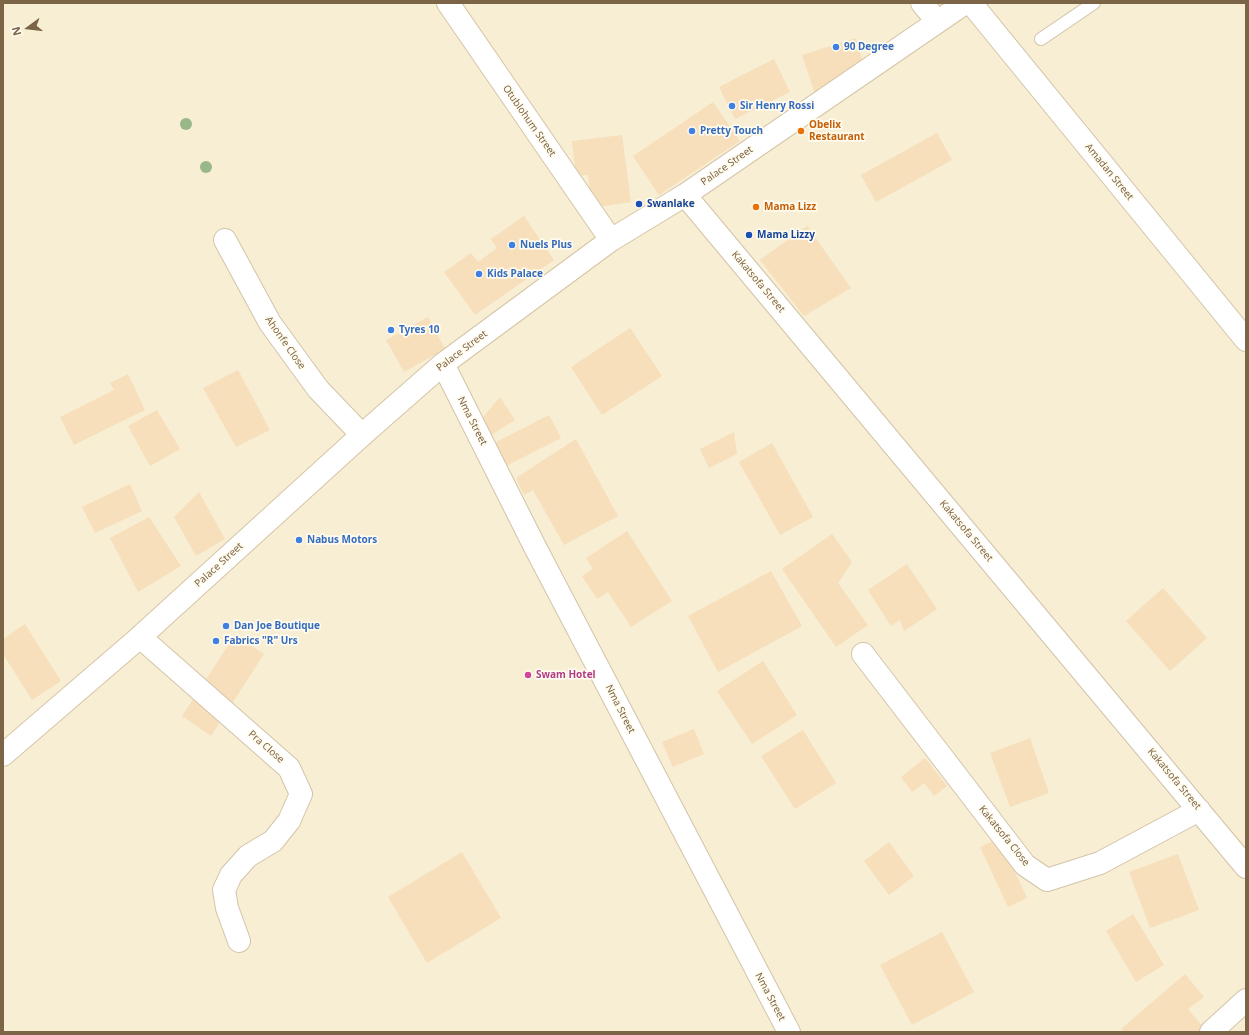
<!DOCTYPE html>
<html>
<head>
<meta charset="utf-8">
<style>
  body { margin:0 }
  #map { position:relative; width:1249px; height:1035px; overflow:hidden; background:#fffae6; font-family:"Noto Sans",sans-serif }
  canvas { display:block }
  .frame { position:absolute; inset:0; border:4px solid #7c6447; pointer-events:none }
  .north { position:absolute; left:8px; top:8px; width:40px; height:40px; -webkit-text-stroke:3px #fffcef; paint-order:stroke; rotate:255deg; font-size:11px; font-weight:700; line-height:16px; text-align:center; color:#7c6447 }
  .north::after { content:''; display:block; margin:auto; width:14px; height:18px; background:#7c6447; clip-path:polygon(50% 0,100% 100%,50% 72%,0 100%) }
</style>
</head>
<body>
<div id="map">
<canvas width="1249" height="1035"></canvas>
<div class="frame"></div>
<div class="north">N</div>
</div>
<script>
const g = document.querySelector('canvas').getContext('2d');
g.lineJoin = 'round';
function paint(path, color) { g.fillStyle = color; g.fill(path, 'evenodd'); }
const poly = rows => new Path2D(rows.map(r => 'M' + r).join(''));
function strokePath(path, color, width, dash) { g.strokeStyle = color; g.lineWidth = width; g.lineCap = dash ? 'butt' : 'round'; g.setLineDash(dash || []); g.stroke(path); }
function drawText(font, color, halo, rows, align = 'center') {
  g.font = font + ' "Noto Sans",sans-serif'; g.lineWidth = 3.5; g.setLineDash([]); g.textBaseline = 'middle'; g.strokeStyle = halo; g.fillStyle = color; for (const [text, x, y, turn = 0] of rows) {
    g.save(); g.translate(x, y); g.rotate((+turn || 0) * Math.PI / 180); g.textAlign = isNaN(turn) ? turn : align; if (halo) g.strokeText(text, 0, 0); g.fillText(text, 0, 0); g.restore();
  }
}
paint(poly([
  [3,3,1246,3,1246,1032,3,1032]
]), '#f7eed3');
paint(poly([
  [856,38,864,67,815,94,802,55],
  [774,59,790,92,735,119,719,87],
  [713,102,740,141,659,195,633,156],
  [937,133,952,160,876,202,861,175],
  [622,135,631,202,592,208,588,175,576,176,572,141],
  [524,216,554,260,475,315,444,272,471,253,478,262,497,248,491,239],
  [807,226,851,288,804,316,760,260],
  [428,317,445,349,404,372,386,340],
  [630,328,662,376,602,415,571,367],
  [238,370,270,430,236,447,203,388],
  [128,374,145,410,74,445,60,417,114,390,110,383],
  [500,397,515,420,488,437,478,423],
  [157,410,180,449,150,466,128,426],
  [549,415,561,438,502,468,490,445],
  [734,432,737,454,709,468,700,449],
  [576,439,618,516,564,545,533,490,524,495,516,478],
  [772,443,813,517,780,535,739,462],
  [130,484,142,511,95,533,82,507],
  [199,492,225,539,196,556,174,517],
  [149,517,181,566,138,592,110,538],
  [627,531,672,601,631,627,608,592,597,599,582,576,593,569,586,558],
  [832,534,852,562,838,583,868,625,836,647,782,569],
  [907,564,937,609,904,631,900,620,891,626,868,590],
  [771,571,802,626,718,672,688,616],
  [1163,588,1207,638,1170,671,1126,621],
  [25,624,61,681,32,700,3,654,3,639],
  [235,635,264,654,211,736,182,716],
  [763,661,797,715,752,744,717,691],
  [694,729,704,754,673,767,662,742],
  [803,730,836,783,795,809,761,756],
  [1030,738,1049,793,1010,807,990,753],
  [925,758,947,786,934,796,924,783,912,792,901,777],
  [999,838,1027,898,1008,907,980,847],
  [889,842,914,876,889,895,864,861],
  [462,852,501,918,427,963,388,897],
  [1178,854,1199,910,1150,928,1129,872],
  [1133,914,1164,965,1136,982,1106,931],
  [942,932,974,992,912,1025,880,965],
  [1185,974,1204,997,1188,1009,1206,1031,1124,1032,1121,1029]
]), '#f7dfbb');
const lane = poly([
  [1041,39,1094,3]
]);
const street = poly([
  [922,3,937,21],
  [971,3,1246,340],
  [685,195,1246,867],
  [225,240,270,323,318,389,362,435],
  [443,364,535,547,789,1032],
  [140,637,289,768,301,794,289,821,273,841,248,856,231,875,224,890,227,908,239,941],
  [863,654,1025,865,1047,880,1100,863,1199,810],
  [1211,1032,1246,1000]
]);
const secondary = poly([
  [448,3,611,240],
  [3,755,140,637,362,435,443,364,611,240,685,195,965,3]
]);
strokePath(lane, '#d3c4aa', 14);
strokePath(street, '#d3c4aa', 24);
strokePath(secondary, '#d6c5a7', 24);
strokePath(lane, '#fff', 12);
strokePath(street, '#fff', 22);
strokePath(secondary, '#fff', 22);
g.fillStyle = '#98b889';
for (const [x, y] of [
  [186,124],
  [206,167]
]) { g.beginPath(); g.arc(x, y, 6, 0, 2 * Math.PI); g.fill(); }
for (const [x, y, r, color] of [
  [836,47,4,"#3f7fe0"],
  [732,106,4,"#3f7fe0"],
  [692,131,4,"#3f7fe0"],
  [801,131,4,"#e8710a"],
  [639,204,4,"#1a4fb4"],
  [756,207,4,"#e8710a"],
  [749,235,4,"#1a4fb4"],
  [512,245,4,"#3f7fe0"],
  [479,274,4,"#3f7fe0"],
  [391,330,4,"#3f7fe0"],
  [299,540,4,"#3f7fe0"],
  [226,626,4,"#3f7fe0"],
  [216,641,4,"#3f7fe0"],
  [528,675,4,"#d1479c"]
]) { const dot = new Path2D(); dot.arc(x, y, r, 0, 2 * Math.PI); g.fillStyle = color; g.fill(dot); strokePath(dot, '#fffcef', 1.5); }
drawText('bold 10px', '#366cbe', '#fffcef', [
  ["90 Degree",844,47],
  ["Sir Henry Rossi",740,106],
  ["Pretty Touch",700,131],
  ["Nuels Plus",520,245],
  ["Kids Palace",487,274],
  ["Tyres 10",399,330],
  ["Nabus Motors",307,540],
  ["Dan Joe Boutique",234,626],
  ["Fabrics \"R\" Urs",224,641]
], 'left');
drawText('10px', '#7c6447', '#fffcef', [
  ["Otublohum Street",529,121,55],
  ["Palace Street",727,166,-35],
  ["Amadan Street",1109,172,51],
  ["Kakatsofa Street",758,282,50],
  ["Ahonfe Close",285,343,55],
  ["Palace Street",462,351,-37],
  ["Nma Street",472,421,63],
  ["Kakatsofa Street",966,531,50],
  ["Palace Street",219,565,-42],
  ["Nma Street",620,709,63],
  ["Pra Close",266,747,41],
  ["Kakatsofa Street",1174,779,50],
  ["Kakatsofa Close",1004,836,51],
  ["Nma Street",770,997,62]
]);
drawText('bold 10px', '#c56008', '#fffcef', [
  ["Obelix",809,125],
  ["Restaurant",809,137],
  ["Mama Lizz",764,207]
], 'left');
drawText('bold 10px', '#164399', '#fffcef', [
  ["Swanlake",647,204],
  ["Mama Lizzy",757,235]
], 'left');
drawText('bold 10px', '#b23c85', '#fffcef', [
  ["Swam Hotel",536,675]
], 'left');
</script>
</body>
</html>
